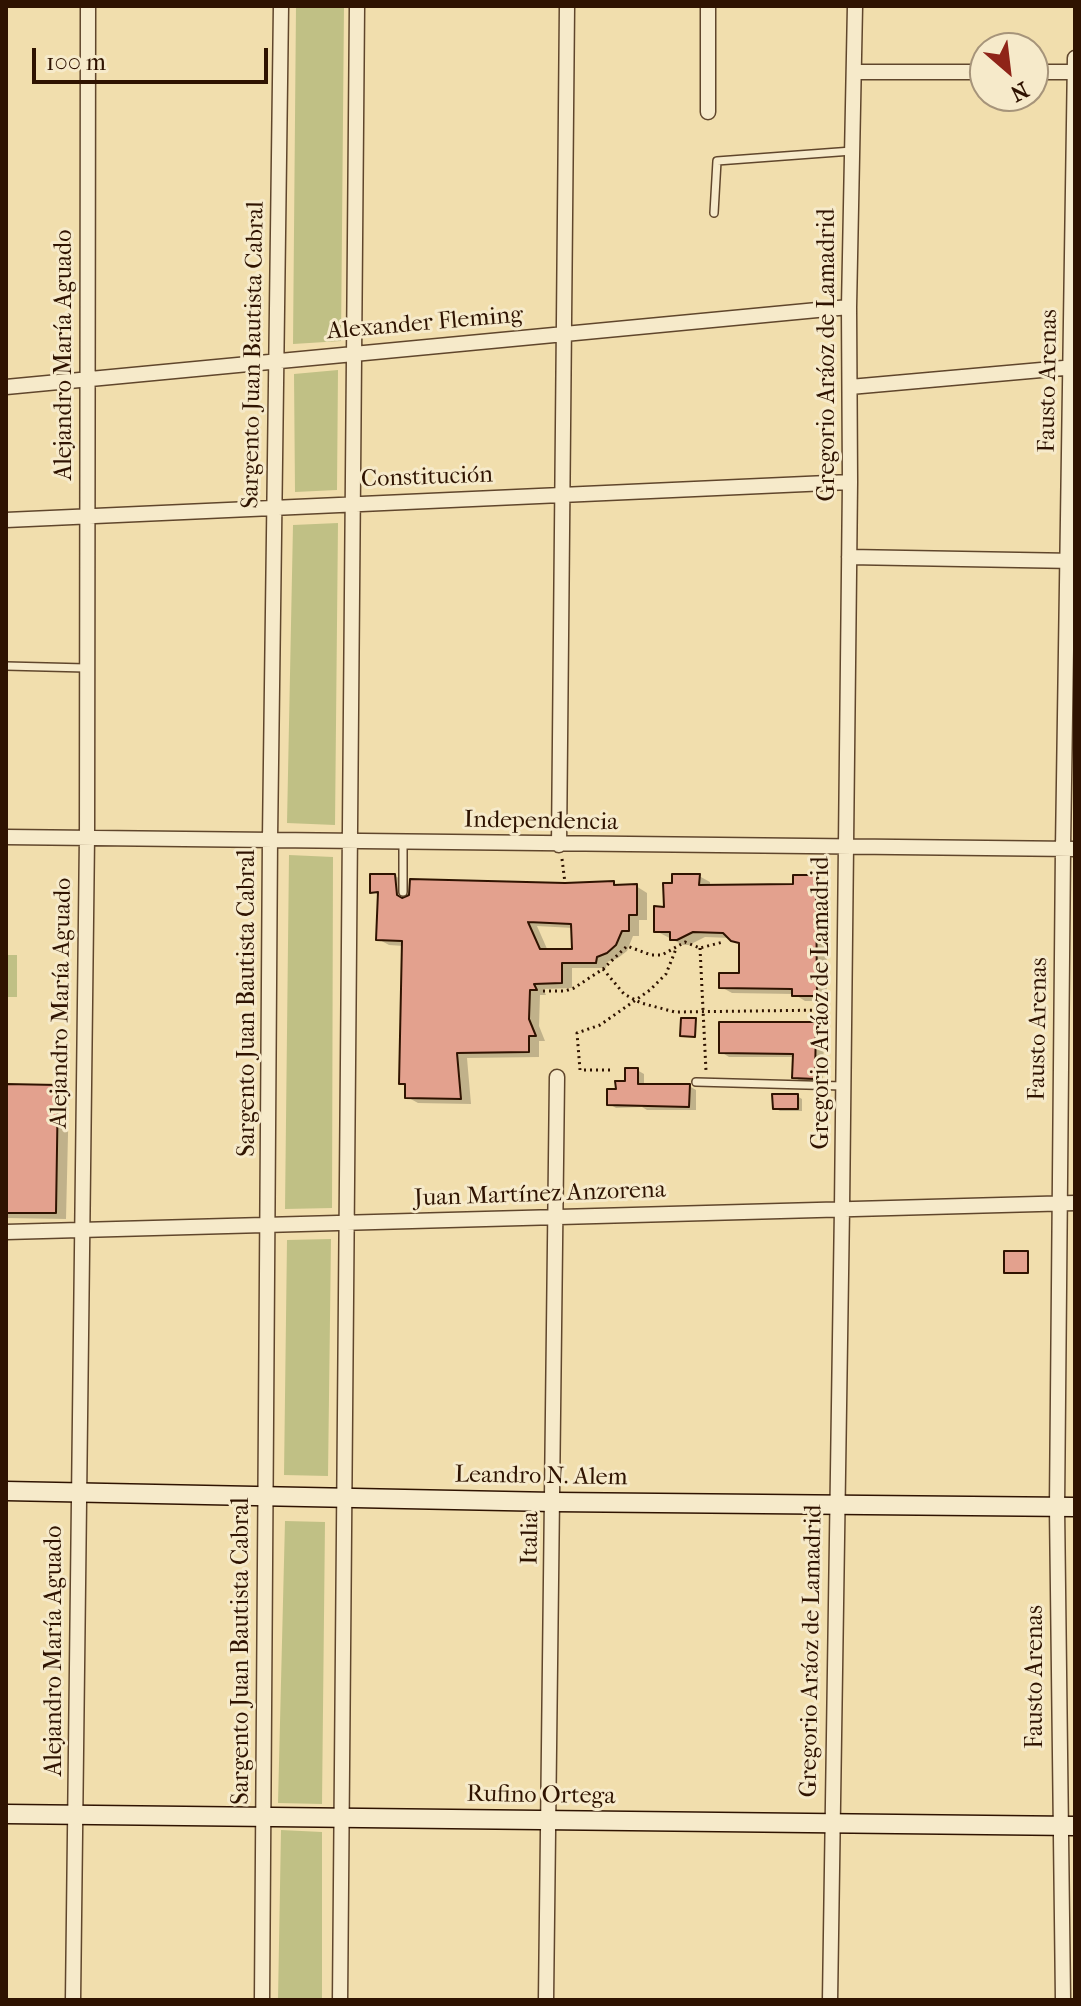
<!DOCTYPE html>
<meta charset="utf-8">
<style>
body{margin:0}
#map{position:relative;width:1081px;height:2006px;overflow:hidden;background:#f1dead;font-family:"IM FELL French Canon",serif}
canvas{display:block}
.frame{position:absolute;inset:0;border:8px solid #2f1301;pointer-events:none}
.north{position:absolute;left:969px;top:32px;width:80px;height:80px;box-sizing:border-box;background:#f6eaca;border:2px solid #a6947a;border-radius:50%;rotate:152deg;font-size:22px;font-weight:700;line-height:32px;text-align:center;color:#2f1301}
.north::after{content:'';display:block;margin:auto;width:28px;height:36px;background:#8f2418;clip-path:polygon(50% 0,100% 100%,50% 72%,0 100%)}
.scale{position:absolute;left:32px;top:48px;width:236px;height:36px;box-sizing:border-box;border:4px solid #2f1301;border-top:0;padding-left:10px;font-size:24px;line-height:28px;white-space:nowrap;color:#2f1301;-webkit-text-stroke:6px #f6eaca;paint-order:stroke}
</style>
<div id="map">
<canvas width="1081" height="2006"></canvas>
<div class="frame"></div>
<div class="north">N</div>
<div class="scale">100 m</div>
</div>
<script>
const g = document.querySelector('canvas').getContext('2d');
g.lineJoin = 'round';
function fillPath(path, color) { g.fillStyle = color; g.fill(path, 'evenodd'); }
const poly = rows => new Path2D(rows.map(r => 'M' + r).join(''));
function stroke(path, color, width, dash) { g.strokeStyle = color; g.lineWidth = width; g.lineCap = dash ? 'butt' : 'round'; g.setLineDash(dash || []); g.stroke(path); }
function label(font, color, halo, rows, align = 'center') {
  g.font = font + ' "IM FELL French Canon",serif'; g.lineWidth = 6; g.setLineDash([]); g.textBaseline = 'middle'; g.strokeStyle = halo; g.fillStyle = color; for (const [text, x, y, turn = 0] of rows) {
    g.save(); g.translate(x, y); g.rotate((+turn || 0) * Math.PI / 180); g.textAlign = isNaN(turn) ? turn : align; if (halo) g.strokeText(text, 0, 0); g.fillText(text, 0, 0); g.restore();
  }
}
const green = poly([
 [296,6,344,6,341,341,293,344],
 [338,370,337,490,295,492,294,374],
 [338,523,335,825,287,823,293,525],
 [289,855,333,857,332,1208,285,1209],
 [6,955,17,955,17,997,6,997],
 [331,1239,328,1476,284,1475,287,1240],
 [285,1521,325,1522,322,1804,278,1803],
 [281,1830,322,1832,322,2000,278,2000]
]);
const shadow = poly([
 [395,876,406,882,407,898,565,885,614,883,620,887,636,886,647,893,647,920,639,920,639,936,633,936,627,951,618,958,607,962,606,968,572,968,572,988,543,989,546,995,540,995,539,1026,545,1041,539,1041,539,1057,467,1058,471,1104,418,1103,407,1097,407,1086,401,1083,404,946,389,945,378,939,380,896,372,891],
 [537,926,573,928,574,951,548,951],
 [699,876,710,882,710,887,795,886,815,877,826,883,827,1001,805,1001,794,994,732,993,721,987,741,975,741,944,731,938,705,937,689,945,683,945,656,931,666,909],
 [816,1024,824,1029,823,1082,802,1082,794,1077,795,1057,729,1057,721,1052],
 [637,1070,644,1074,644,1086,689,1086,696,1090,696,1110,647,1110,642,1107,616,1108,609,1104],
 [6,1086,58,1087,69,1093,66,1219,6,1218],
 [797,1096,802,1099,802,1111,780,1111,775,1108]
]);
const building = poly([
 [370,874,395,874,397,895,402,898,409,895,410,879,565,883,614,881,614,885,637,884,637,915,629,915,629,931,622,931,616,945,607,953,597,957,596,963,562,963,562,983,534,984,537,990,530,990,529,1019,536,1036,529,1036,529,1052,457,1053,461,1099,405,1098,405,1084,399,1084,402,941,376,940,378,892,370,893,370,874],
 [528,922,571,924,572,949,540,949,528,922],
 [672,874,700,874,699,885,793,884,793,875,816,875,817,996,792,996,792,989,719,988,719,973,739,973,739,943,731,941,723,933,693,932,677,940,670,940,670,932,654,932,654,906,664,907,663,883,672,883,672,874],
 [681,1018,696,1018,695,1037,680,1036,681,1018],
 [719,1022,816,1022,815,1079,792,1078,793,1054,719,1053,719,1022],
 [625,1068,638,1068,638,1084,690,1084,689,1107,607,1105,607,1089,616,1089,615,1081,625,1081,625,1068],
 [6,1084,58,1085,56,1213,6,1213,6,1084],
 [772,1094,798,1094,798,1109,773,1109,772,1094],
 [1004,1251,1028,1251,1028,1273,1004,1273,1004,1251]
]);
const path = poly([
 [562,859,565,883],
 [700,948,706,1071],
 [603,969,624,994,641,1003,675,1012,828,1010],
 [543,991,565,991,574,988,603,969,627,946,651,955,662,955,685,942,700,948,723,942],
 [610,1070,580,1070,577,1033,600,1025,650,990,666,974,676,949]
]);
const lane = poly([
 [714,213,717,161,852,151],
 [6,666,86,668],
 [403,892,403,842],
 [696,1082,843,1086]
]);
const street = poly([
 [854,72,985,72],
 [1033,72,1075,72],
 [708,112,708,6],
 [6,387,849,307],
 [850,387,1075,367],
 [6,520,850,482],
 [849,557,1075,561],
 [6,837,1075,849],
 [559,845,567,6],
 [6,1232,1075,1203],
 [73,2000,87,836,88,6],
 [262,2000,270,838,281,6],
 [340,2000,357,6],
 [546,2000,557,1077],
 [830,2000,842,1208,850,482,849,307,855,6],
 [1063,2000,1057,1507,1063,848,1075,58]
]);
const secondary = poly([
 [6,1491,554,1502,1075,1507],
 [6,1814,1075,1826]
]);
const streetNames = [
 ["Alexander Fleming",425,324,-5],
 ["Alejandro María Aguado",65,355,-90],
 ["Sargento Juan Bautista Cabral",254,355,-89],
 ["Gregorio Aráoz de Lamadrid",828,355,-90],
 ["Fausto Arenas",1049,381,-89],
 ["Constitución",427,478,-2],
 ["Independencia",541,822,1],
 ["Alejandro María Aguado",62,1003,-89],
 ["Sargento Juan Bautista Cabral",248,1003,-90],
 ["Gregorio Aráoz de Lamadrid",822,1003,-90],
 ["Fausto Arenas",1039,1029,-89],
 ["Juan Martínez Anzorena",540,1195,-2],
 ["Leandro N. Alem",541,1477,1],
 ["Italia",531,1538,-89],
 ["Alejandro María Aguado",55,1651,-90],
 ["Sargento Juan Bautista Cabral",242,1651,-90],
 ["Gregorio Aráoz de Lamadrid",812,1651,-89],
 ["Fausto Arenas",1036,1677,-90],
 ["Rufino Ortega",541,1796,1]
];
fillPath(green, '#c0c085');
fillPath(shadow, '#0003');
fillPath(building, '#e3a18e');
stroke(building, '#2f1301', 2);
stroke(lane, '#60462c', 10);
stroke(street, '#60462c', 17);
stroke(secondary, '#2f1301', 21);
stroke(path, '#2f1301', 3, [2, 4]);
stroke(lane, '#f6eaca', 7);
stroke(street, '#f6eaca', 14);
stroke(secondary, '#f6eaca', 18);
label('24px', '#2f1301', '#f6eaca', streetNames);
</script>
